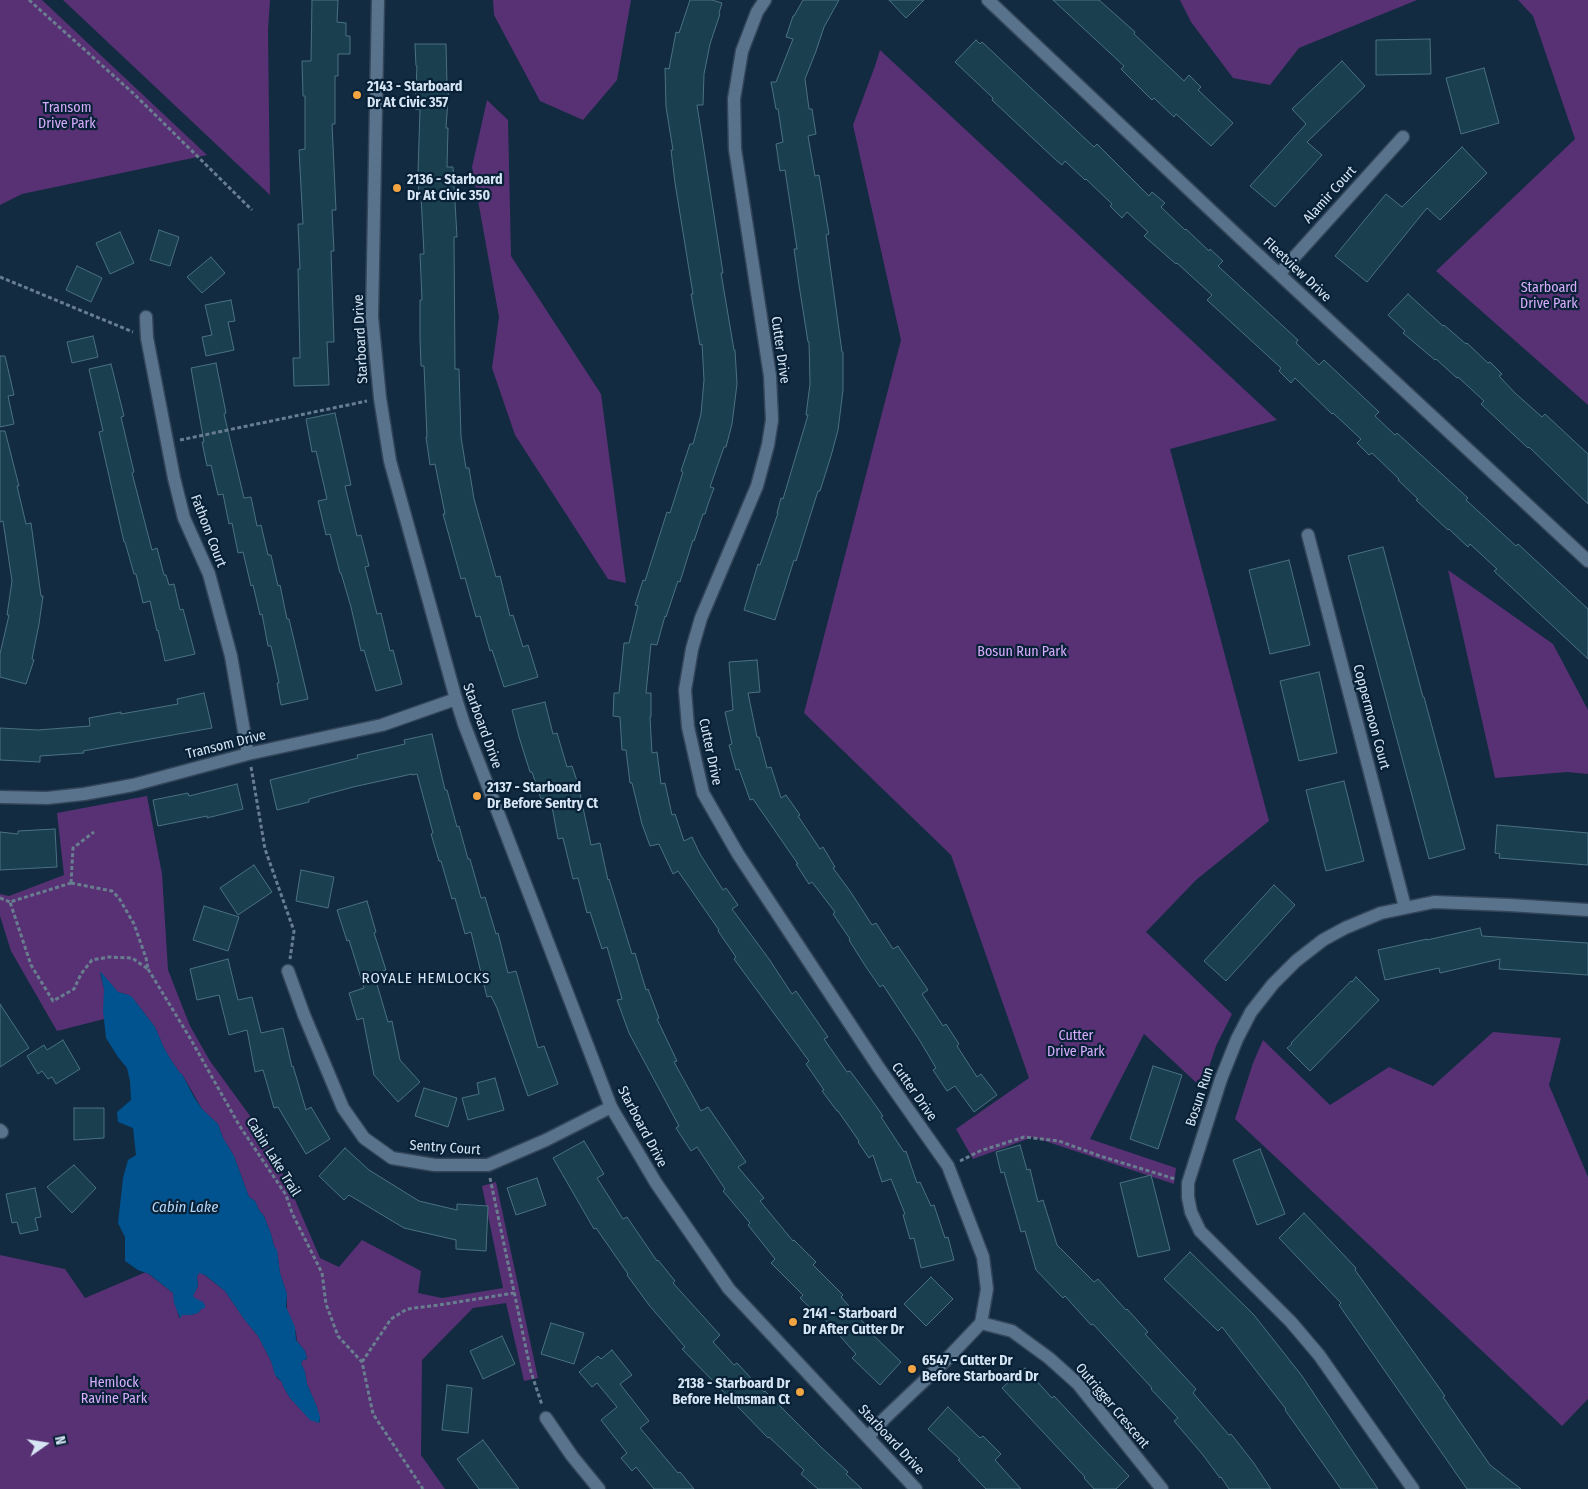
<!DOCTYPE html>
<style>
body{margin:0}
#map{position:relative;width:1588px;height:1489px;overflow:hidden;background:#122b41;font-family:"Fira Sans Condensed",sans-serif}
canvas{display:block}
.north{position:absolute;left:20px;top:1419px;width:50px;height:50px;-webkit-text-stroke:4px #082136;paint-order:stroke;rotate:77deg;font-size:14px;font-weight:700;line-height:20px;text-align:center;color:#d6e5f4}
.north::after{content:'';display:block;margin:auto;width:18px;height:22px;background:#d6e5f4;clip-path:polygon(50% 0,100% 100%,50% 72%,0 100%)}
</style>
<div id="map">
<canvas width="1588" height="1489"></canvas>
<div class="north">N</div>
</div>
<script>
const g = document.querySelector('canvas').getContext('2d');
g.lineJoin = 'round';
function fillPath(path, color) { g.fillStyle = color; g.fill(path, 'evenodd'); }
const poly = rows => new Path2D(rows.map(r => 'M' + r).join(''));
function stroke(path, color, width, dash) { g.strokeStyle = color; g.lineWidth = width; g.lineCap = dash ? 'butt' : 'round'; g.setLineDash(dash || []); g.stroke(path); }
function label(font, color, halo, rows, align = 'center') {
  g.font = font + ' "Fira Sans Condensed",sans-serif'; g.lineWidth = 4.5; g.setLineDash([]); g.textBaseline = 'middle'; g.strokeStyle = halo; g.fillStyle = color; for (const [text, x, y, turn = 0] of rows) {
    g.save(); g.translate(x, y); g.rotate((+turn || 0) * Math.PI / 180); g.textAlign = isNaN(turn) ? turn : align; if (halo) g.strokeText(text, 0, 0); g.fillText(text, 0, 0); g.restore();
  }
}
const green = poly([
 [0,0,42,0,207,155,22,194,0,205],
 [63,0,270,0,268,30,270,195],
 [493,0,631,0,617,80,583,120,540,101,494,15],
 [1180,0,1417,0,1299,48,1270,85,1233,78,1191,22],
 [1518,0,1588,0,1588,405,1436,271,1575,139,1533,16],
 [880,50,1277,420,1170,449,1269,821,1196,880,1146,932,1232,1014,1216,1046,1202,1088,1144,1034,1090,1139,1176,1168,1174,1184,1033,1137,973,1159,956,1129,1029,1078,951,855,804,713,901,340,853,125,875,66],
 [487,100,508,120,511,256,601,394,626,583,608,579,515,435,492,368,499,317,472,167],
 [1448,570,1553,644,1588,710,1588,774,1567,772,1495,778],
 [147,796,162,874,168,970,190,1026,210,1061,261,1131,290,1188,320,1258,339,1267,362,1240,421,1271,418,1293,442,1298,503,1288,482,1186,496,1182,538,1378,524,1381,506,1303,473,1308,422,1360,421,1455,445,1489,0,1489,0,1255,65,1269,85,1298,146,1272,173,1293,179,1318,182,1315,191,1315,198,1313,201,1309,193,1296,198,1286,197,1276,199,1273,202,1273,225,1291,244,1319,258,1336,271,1361,277,1378,282,1382,283,1386,290,1398,307,1416,319,1423,320,1421,317,1407,307,1384,305,1372,301,1363,303,1360,307,1359,305,1351,297,1341,296,1332,287,1310,287,1294,280,1273,277,1252,274,1246,271,1234,264,1216,259,1210,255,1201,249,1197,234,1156,223,1138,218,1124,202,1109,182,1074,180,1073,171,1060,164,1048,155,1027,135,1001,129,995,118,992,102,974,100,973,104,989,104,1019,57,1031,11,951,0,916,0,894,9,896,64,875,57,813],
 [1493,1032,1561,1038,1549,1085,1588,1177,1588,1399,1562,1426,1235,1119,1253,1063,1263,1040,1330,1105,1389,1067,1433,1086]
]);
const water = poly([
 [100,971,118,992,129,995,132,997,155,1027,164,1048,171,1060,180,1073,182,1074,194,1097,202,1109,218,1124,223,1138,234,1156,249,1197,255,1201,259,1210,264,1216,271,1234,274,1246,277,1250,280,1273,287,1294,286,1307,295,1327,296,1340,305,1351,307,1359,303,1360,301,1363,305,1372,307,1384,317,1407,320,1417,319,1423,310,1420,290,1398,283,1386,282,1382,275,1375,271,1361,258,1336,244,1319,225,1291,205,1275,199,1273,197,1276,198,1286,193,1296,195,1298,203,1302,205,1305,205,1308,201,1309,198,1313,191,1315,182,1315,181,1318,180,1318,174,1303,173,1293,149,1274,138,1270,125,1261,125,1237,118,1223,123,1178,128,1160,136,1155,133,1128,118,1122,117,1112,131,1100,130,1081,127,1068,118,1057,106,1038,103,1011,104,989]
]);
const building = poly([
 [312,0,338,0,337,22,346,23,346,36,350,36,350,54,338,54,338,76,335,76,335,124,332,124,336,210,332,210,334,251,331,251,334,342,327,342,329,385,294,386,293,358,300,358,298,269,300,269,298,224,303,224,299,150,305,149,305,96,303,96,302,61,311,61,312,0],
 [690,0,712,0,722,3,719,13,720,14,710,44,704,74,703,105,697,105,723,273,721,273,734,350,735,350,737,384,732,424,726,447,724,447,710,487,714,488,708,504,705,514,703,514,694,541,693,540,680,582,678,581,666,617,665,616,657,645,651,644,646,693,651,693,651,717,650,717,652,753,657,752,661,784,665,783,672,815,675,814,684,841,692,837,700,854,723,890,726,888,738,905,732,909,769,959,792,994,796,991,828,1037,824,1039,847,1072,850,1071,871,1099,883,1116,881,1117,904,1152,906,1151,917,1183,920,1182,931,1206,934,1205,945,1238,948,1237,954,1260,921,1268,914,1238,910,1239,903,1215,905,1214,891,1179,882,1182,873,1155,869,1158,858,1142,859,1141,838,1111,837,1111,822,1091,824,1090,806,1064,809,1061,734,959,736,957,718,931,719,930,678,871,673,874,659,844,650,846,642,824,632,783,630,783,626,750,622,750,620,717,613,716,614,693,619,693,624,643,629,643,638,606,635,605,643,580,645,581,667,512,670,513,683,472,681,471,690,444,693,444,701,414,704,380,702,344,700,345,691,294,693,294,675,183,671,150,673,150,666,107,665,68,669,69,676,32,679,33,690,0],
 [803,0,839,0,824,27,816,51,805,79,809,109,812,109,816,134,808,136,815,176,819,175,829,234,826,235,842,352,843,352,843,390,838,430,831,456,820,491,818,491,796,561,794,560,775,620,744,610,758,564,760,565,778,513,777,513,781,498,783,499,808,415,806,415,810,384,809,342,808,342,799,285,794,249,797,249,785,170,780,171,776,144,783,142,778,109,776,109,771,82,776,82,793,39,786,37,793,16,794,16,803,0],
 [889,0,924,0,906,18,889,0],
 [1053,0,1099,0,1135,32,1134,34,1184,81,1189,75,1201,87,1198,90,1233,123,1211,146,1176,114,1174,117,1154,98,1152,100,1121,69,1124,66,1053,0],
 [1430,39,1431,74,1376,75,1376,40,1430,39],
 [976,40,980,44,982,42,1094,147,1097,144,1149,196,1152,192,1165,203,1161,207,1185,230,1186,229,1209,251,1210,249,1223,261,1218,266,1298,340,1296,343,1319,365,1324,360,1379,412,1375,416,1395,435,1397,433,1468,498,1466,500,1516,546,1518,544,1588,609,1588,659,1494,571,1497,569,1470,544,1468,547,1449,529,1448,530,1416,500,1418,499,1398,480,1399,479,1372,453,1369,455,1357,443,1361,439,1333,413,1332,414,1295,378,1291,383,1279,371,1281,368,1207,300,1212,295,1177,263,1176,264,1144,236,1148,232,1127,212,1122,218,1110,206,1112,204,1086,179,1085,180,1065,161,1062,165,1057,161,992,100,993,98,955,62,976,40],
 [415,44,446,44,447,84,449,84,446,128,448,128,447,167,453,167,457,237,454,237,455,369,459,369,461,437,466,468,469,468,474,499,496,577,500,576,510,616,513,615,523,647,528,645,538,677,504,687,492,650,490,651,480,616,476,617,465,578,461,579,443,514,445,514,435,464,430,465,426,437,427,437,424,366,421,366,420,338,420,300,422,300,420,254,424,254,421,196,419,196,418,172,420,110,415,109,417,66,416,66,415,44],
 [1342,61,1365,86,1307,142,1322,155,1275,207,1250,186,1306,124,1292,109,1342,61],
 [1484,68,1499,123,1461,134,1446,78,1484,68],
 [1462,147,1487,173,1440,220,1427,208,1367,282,1335,256,1386,194,1402,207,1462,147],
 [159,230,179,237,170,266,150,260,159,230],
 [120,232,134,263,110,274,96,243,120,232],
 [211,257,225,273,202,293,187,277,211,257],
 [77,266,102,278,91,302,66,290,77,266],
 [1408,294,1443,326,1444,325,1466,344,1467,343,1488,363,1490,362,1502,374,1499,376,1515,393,1542,417,1545,414,1588,454,1588,504,1529,447,1528,448,1499,421,1481,404,1484,401,1458,377,1457,378,1436,359,1435,360,1403,333,1405,331,1388,315,1408,294],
 [231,300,235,321,228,322,234,350,206,356,202,337,212,335,205,305,231,300],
 [93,336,98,357,72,363,67,342,93,336],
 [0,356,5,356,14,395,8,396,14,424,0,427,0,356],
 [216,363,226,413,224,414,244,498,251,497,257,526,261,525,268,555,271,555,278,586,280,585,287,619,289,619,308,699,281,705,277,683,279,683,271,646,268,646,262,614,260,615,253,585,251,586,243,552,238,553,232,523,229,524,223,494,218,495,211,465,207,466,202,442,204,442,191,368,216,363],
 [111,364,124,416,121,417,128,447,134,472,132,473,152,550,157,548,164,575,166,575,169,585,174,584,180,610,183,609,195,654,165,661,158,630,157,631,150,601,143,603,136,574,134,574,125,542,124,542,99,432,103,431,89,369,111,364],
 [335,413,351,485,345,486,357,536,361,535,369,566,365,567,377,614,381,613,390,651,393,650,402,684,376,691,364,650,361,651,351,607,341,573,340,573,330,534,326,535,318,501,327,499,316,451,312,452,306,419,335,413],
 [0,431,5,431,19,486,17,486,26,524,31,523,41,596,43,596,39,624,32,659,34,660,26,684,0,677,0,654,9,615,7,615,12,581,3,521,0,522,0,431],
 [1383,547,1423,697,1424,697,1465,849,1429,859,1348,556,1383,547],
 [1289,560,1310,645,1270,654,1249,570,1289,560],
 [757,660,760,692,748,693,757,737,759,737,767,768,771,767,781,798,786,795,800,815,798,816,820,849,823,847,835,867,833,868,850,891,872,925,876,923,893,949,898,946,928,990,922,994,943,1026,946,1024,959,1044,957,1046,977,1077,981,1074,997,1095,974,1112,955,1086,947,1091,933,1070,936,1068,920,1041,883,985,880,987,866,967,849,940,850,939,833,914,835,912,812,882,809,884,796,864,798,864,753,799,750,800,739,769,736,770,729,745,732,744,725,712,733,710,729,662,757,660],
 [1319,672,1337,753,1299,761,1280,681,1319,672],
 [204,693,212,728,83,751,84,753,40,756,40,762,0,760,0,728,38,730,90,726,89,718,121,712,121,714,178,704,177,699,204,693],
 [545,702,553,734,557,733,567,767,572,766,578,784,591,845,600,843,608,880,609,879,632,954,635,953,646,990,648,989,659,1018,657,1019,677,1061,674,1062,701,1111,708,1107,746,1162,738,1167,764,1198,760,1201,793,1241,794,1240,816,1262,813,1265,843,1295,841,1297,872,1332,871,1333,901,1362,880,1385,852,1358,856,1354,822,1316,821,1318,800,1298,803,1295,771,1263,775,1259,748,1225,750,1223,723,1191,725,1189,697,1147,691,1151,676,1128,679,1126,629,1033,617,1000,622,999,607,947,602,949,590,912,587,913,578,878,573,879,563,838,558,839,550,796,541,799,532,772,530,772,519,737,512,710,545,702],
 [432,734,445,790,447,790,457,827,459,826,468,859,470,859,481,898,485,897,496,934,498,933,508,973,516,971,538,1048,544,1046,558,1084,528,1096,497,1008,491,996,487,997,471,932,465,934,455,898,452,899,441,861,439,861,431,834,433,833,417,774,412,775,412,774,353,787,309,799,309,802,277,810,270,780,358,758,357,755,405,744,404,740,432,734],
 [1344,781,1364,861,1326,871,1306,790,1344,781],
 [237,784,243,809,207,818,207,816,158,826,153,800,188,793,189,796,237,784],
 [1497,825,1588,833,1588,865,1499,858,1500,854,1495,853,1497,825],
 [55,829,57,867,0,870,0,832,18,834,18,831,55,829],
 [254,865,272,892,238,915,220,888,254,865],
 [301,870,334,877,328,908,296,901,301,870],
 [1274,885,1295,905,1226,981,1204,961,1274,885],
 [367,901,376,932,374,933,386,970,374,974,388,1022,392,1021,400,1060,420,1082,398,1102,374,1075,363,1018,357,1020,349,993,364,988,349,940,347,941,337,910,367,901],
 [204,906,239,917,228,951,193,940,204,906],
 [1480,928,1482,936,1588,943,1588,975,1499,969,1500,959,1440,973,1439,968,1385,980,1378,950,1427,939,1427,940,1480,928],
 [228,959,238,1000,252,997,261,1033,283,1028,292,1067,293,1066,306,1110,311,1107,330,1139,306,1154,278,1107,274,1108,263,1070,255,1072,247,1030,229,1035,219,995,197,1000,190,969,228,959],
 [1356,977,1379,1000,1310,1071,1287,1048,1292,1044,1291,1043,1314,1019,1351,981,1352,982,1356,977],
 [0,1004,29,1048,0,1067,0,1004],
 [63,1040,80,1069,56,1084,52,1077,48,1079,42,1071,38,1074,27,1056,44,1045,47,1050,63,1040],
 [1153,1066,1182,1075,1158,1149,1130,1139,1153,1066],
 [495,1078,504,1110,468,1120,462,1098,479,1094,477,1083,495,1078],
 [424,1088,457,1098,448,1127,415,1116,424,1088],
 [74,1108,104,1108,104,1138,74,1140,74,1108],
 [584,1141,604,1174,597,1178,623,1219,627,1217,657,1261,658,1260,675,1281,673,1283,720,1335,713,1342,734,1365,737,1363,764,1392,765,1391,823,1449,848,1472,846,1474,862,1489,818,1489,801,1474,804,1470,769,1437,768,1438,682,1349,685,1347,649,1305,627,1275,628,1274,596,1228,594,1229,553,1158,584,1141],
 [1020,1145,1027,1170,1030,1169,1038,1202,1043,1200,1057,1245,1094,1282,1098,1279,1126,1310,1127,1309,1148,1332,1145,1334,1196,1389,1193,1393,1229,1435,1231,1434,1253,1462,1271,1489,1229,1489,1221,1477,1220,1478,1203,1455,1174,1421,1178,1418,1151,1389,1152,1388,1093,1324,1091,1325,1065,1296,1063,1298,1036,1270,1025,1231,1021,1232,1004,1172,1001,1173,996,1152,1020,1145],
 [345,1148,369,1170,419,1201,457,1210,457,1204,488,1206,486,1251,456,1249,456,1240,404,1228,349,1195,344,1200,319,1176,345,1148],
 [1260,1149,1285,1214,1257,1225,1233,1160,1260,1149],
 [74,1165,96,1188,72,1213,47,1187,74,1165],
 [1151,1175,1170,1250,1138,1257,1120,1183,1151,1175],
 [537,1178,546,1205,516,1215,507,1188,537,1178],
 [35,1188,41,1217,35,1218,38,1230,20,1234,17,1222,12,1223,6,1194,35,1188],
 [1304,1213,1356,1268,1355,1270,1445,1396,1443,1397,1490,1465,1521,1489,1467,1489,1339,1305,1341,1303,1279,1238,1304,1213],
 [1190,1252,1254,1315,1302,1376,1378,1489,1341,1489,1285,1410,1286,1409,1222,1327,1218,1331,1164,1279,1190,1252],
 [931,1277,953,1299,926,1326,904,1304,931,1277],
 [551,1323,584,1333,574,1364,541,1354,551,1323],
 [502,1336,515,1364,483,1379,470,1351,502,1336],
 [612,1350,632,1375,620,1384,649,1421,640,1428,678,1473,680,1472,694,1489,654,1489,636,1467,632,1471,621,1458,627,1453,601,1420,617,1407,597,1383,592,1387,579,1372,598,1356,601,1359,612,1350],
 [1025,1368,1052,1398,1054,1396,1129,1476,1116,1489,1094,1489,1084,1478,1085,1477,1002,1388,1025,1368],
 [447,1385,472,1388,468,1433,442,1430,447,1385],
 [948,1407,980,1438,983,1436,1001,1454,995,1460,1021,1489,986,1489,958,1460,960,1459,928,1429,948,1407],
 [483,1440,519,1489,479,1489,457,1459,483,1440]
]);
const path = poly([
 [29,0,134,94,252,210],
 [0,277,133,332],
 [180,440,367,401],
 [251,767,265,849,294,931,290,959],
 [71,883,112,891,119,898,134,924,146,958,148,969,132,958,109,957,92,960,81,974,74,989,53,1001,31,965,10,902,71,883],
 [71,883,73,848,94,832],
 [0,898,10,902],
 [148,969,190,1038,239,1125,286,1195,292,1213,322,1273,326,1304,338,1336,362,1362,373,1414,423,1489],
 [960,1161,980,1151,1024,1137,1059,1141,1100,1156,1175,1179],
 [490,1178,531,1372,542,1405],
 [362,1362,391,1319,407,1309,439,1305,514,1293]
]);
const minor = poly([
 [765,0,757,12,742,51,734,99,735,149,770,376,772,420,768,445,757,486,701,618,692,649,685,690,688,727,703,793,738,854,879,1068,948,1166,983,1257,987,1289,981,1323,945,1361,885,1418,868,1437],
 [988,0,1237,235,1588,561],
 [1279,274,1403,137],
 [146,317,147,338,174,478,184,518,209,574,231,656,248,754],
 [1308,535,1405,907],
 [0,797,47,798,84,794,133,785,248,754,382,725,456,699],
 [288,971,304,1015,343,1108,364,1138,392,1158,435,1165,488,1165,546,1140,611,1107],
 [0,1130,2,1132],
 [981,1323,1012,1331,1049,1358,1078,1384,1162,1489],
 [546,1418,572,1456,599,1489],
 [1413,1489,1319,1355,1291,1322,1200,1231,1191,1212,1188,1197,1188,1183,1221,1079,1237,1039,1251,1012,1273,984,1296,961,1323,940,1345,928,1381,913,1434,902,1509,905,1588,910]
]);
const tertiary = poly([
 [378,0,372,317,380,398,390,461,456,699,464,724,611,1107,656,1183,729,1289,916,1489]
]);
const markers = [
 [357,95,5,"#f3a442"],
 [397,188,5,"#f3a442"],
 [477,796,5,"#f3a442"],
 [793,1322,5,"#f3a442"],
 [912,1369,5,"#f3a442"],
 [800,1392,5,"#f3a442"]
];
const poiNames = [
 ["2143 - Starboard",367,87],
 ["Dr At Civic 357",367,103],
 ["2136 - Starboard",407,180],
 ["Dr At Civic 350",407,196],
 ["2137 - Starboard",487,788],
 ["Dr Before Sentry Ct",487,804],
 ["2141 - Starboard",803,1314],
 ["Dr After Cutter Dr",803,1330],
 ["6547 - Cutter Dr",922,1361],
 ["Before Starboard Dr",922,1377],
 ["2138 - Starboard Dr",790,1384,"right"],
 ["Before Helmsman Ct",790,1400,"right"]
];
const parkNames = [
 ["Transom",67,108],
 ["Drive Park",67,124],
 ["Starboard",1549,288],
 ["Drive Park",1549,304],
 ["Bosun Run Park",1022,652],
 ["Cutter",1076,1036],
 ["Drive Park",1076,1052],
 ["Hemlock",114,1383],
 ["Ravine Park",114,1399]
];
const streetNames = [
 ["Alamir Court",1330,195,-48],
 ["Fleetview Drive",1297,270,43],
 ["Starboard Drive",361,339,-93],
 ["Cutter Drive",780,350,82],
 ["Fathom Court",208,531,69],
 ["Coppermoon Court",1371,717,75],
 ["Starboard Drive",482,726,70],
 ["Transom Drive",226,745,-14],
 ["Cutter Drive",710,752,78],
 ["Cutter Drive",914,1092,55],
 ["Bosun Run",1200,1097,-72],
 ["Starboard Drive",642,1127,62],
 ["Sentry Court",445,1148,4],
 ["Cabin Lake Trail",273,1157,58],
 ["Outrigger Crescent",1112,1406,50],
 ["Starboard Drive",891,1440,47]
];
const neighbourhoodNames = [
 ["ROYALE HEMLOCKS",426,979]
];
const waterNames = [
 ["Cabin Lake",185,1208]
];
fillPath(green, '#573173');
fillPath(water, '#00538e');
fillPath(building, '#1a4050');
stroke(building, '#4a7182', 1);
stroke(minor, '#334558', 15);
stroke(tertiary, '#334558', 15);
stroke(path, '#697d90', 3, [4, 2.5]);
stroke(minor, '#59738d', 12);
stroke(tertiary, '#59738d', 12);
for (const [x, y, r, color] of markers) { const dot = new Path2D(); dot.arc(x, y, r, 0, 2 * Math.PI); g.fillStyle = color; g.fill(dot); stroke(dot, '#082136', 2); }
label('bold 14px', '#d6e5f4', '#082136', poiNames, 'left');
label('14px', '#d8adfd', '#082136', parkNames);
label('14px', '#d6e5f4', '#082136', streetNames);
g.letterSpacing = '1px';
label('15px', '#d6e5f4', '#082136', neighbourhoodNames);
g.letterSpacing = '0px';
label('italic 15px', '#b4d6f8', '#082136', waterNames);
</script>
